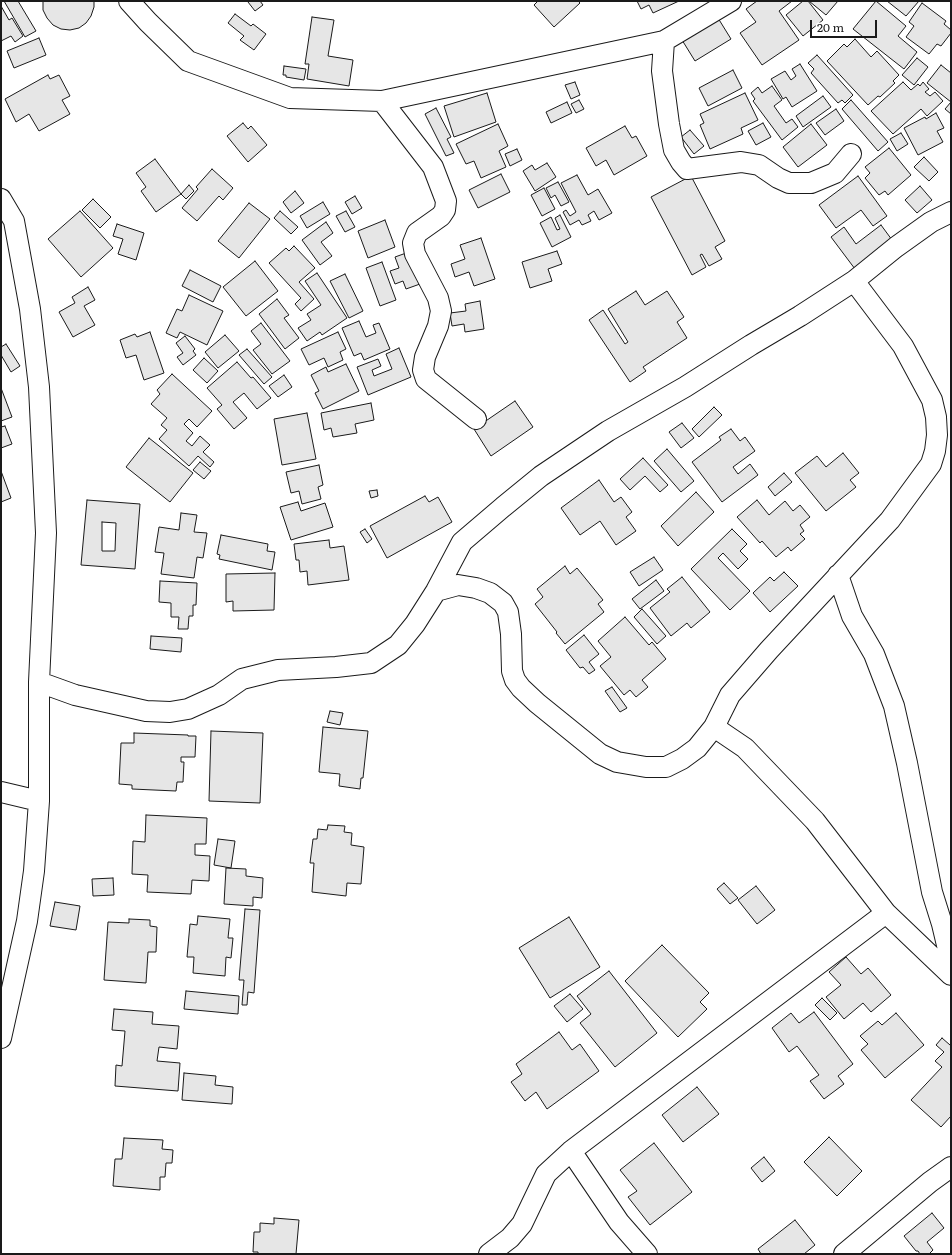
<!DOCTYPE html>
<style>
body{margin:0}
#map{position:relative;width:952px;height:1255px;overflow:hidden;background:#fff;font-family:Literata,serif}
canvas{display:block}
.frame{position:absolute;inset:0;border:2px solid #1a1a1a;pointer-events:none}
.scale{position:absolute;left:810px;top:20px;width:67px;height:18px;box-sizing:border-box;border:2px solid #1a1a1a;border-top:0;padding-left:5px;font-size:12px;line-height:14px;white-space:nowrap;color:#1a1a1a;-webkit-text-stroke:3px #fff;paint-order:stroke}
</style>
<div id="map">
<canvas width="952" height="1255"></canvas>
<div class="frame"></div>
<div class="scale">20 m</div>
</div>
<script>
const g = document.querySelector('canvas').getContext('2d');
g.lineJoin = 'round';
function fillPath(path, color) { g.fillStyle = color; g.fill(path, 'evenodd'); }
const poly = rows => new Path2D(rows.map(r => 'M' + r).join(''));
function stroke(path, color, width, dash) { g.strokeStyle = color; g.lineWidth = width; g.lineCap = dash ? 'butt' : 'round'; g.setLineDash(dash || []); g.stroke(path); }
const building = poly([
 [4,1,18,1,36,31,25,37,4,1],
 [43,1,94,1,94,7,91,16,86,23,79,28,70,30,61,29,53,25,47,18,43,10,43,1],
 [249,1,260,1,263,5,255,11,248,2,249,1],
 [538,1,578,1,580,3,554,27,534,5,538,1],
 [637,1,679,1,653,13,649,5,641,9,637,1],
 [757,1,792,1,779,11,799,40,762,65,740,33,756,22,746,9,757,1],
 [803,1,808,1,823,20,803,36,786,15,803,1],
 [809,1,838,1,826,15,809,1],
 [876,1,906,26,898,36,917,52,904,69,853,29,876,1],
 [887,1,919,1,906,16,887,1],
 [922,3,946,21,944,24,951,30,951,33,941,46,937,44,929,54,906,37,914,26,909,22,922,3],
 [1,6,9,20,12,18,23,36,15,42,11,36,1,41,1,6],
 [235,14,251,26,253,24,266,34,254,50,240,40,244,36,228,23,235,14],
 [312,17,334,20,328,56,353,60,349,86,307,79,309,64,305,64,312,17],
 [718,18,731,39,695,61,682,40,718,18],
 [39,38,46,55,14,68,7,51,39,38],
 [855,39,871,57,877,51,899,75,893,81,895,83,880,97,878,96,868,105,827,61,844,44,847,47,855,39],
 [817,55,853,95,845,103,842,100,838,103,811,73,814,69,808,63,817,55],
 [917,58,928,67,914,85,902,75,917,58],
 [800,64,817,91,792,107,786,97,783,99,771,79,785,71,791,80,796,76,792,69,800,64],
 [941,65,951,73,951,114,945,109,951,102,927,83,941,65],
 [284,66,306,69,304,80,286,77,286,75,283,75,284,66],
 [733,70,742,88,708,106,699,88,733,70],
 [48,75,50,79,59,75,70,96,62,100,70,114,39,131,29,114,16,122,5,99,48,75],
 [575,82,580,95,571,99,565,85,575,82],
 [903,82,911,90,918,84,920,86,923,82,929,89,925,92,930,96,935,92,943,101,927,116,921,109,893,134,871,111,903,82],
 [772,86,782,100,774,106,786,123,792,119,798,127,782,140,753,101,755,99,751,93,758,87,762,93,772,86],
 [487,93,496,122,454,137,444,106,487,93],
 [745,93,758,120,741,128,743,134,710,149,700,125,704,123,700,114,745,93],
 [823,96,831,107,803,127,796,116,823,96],
 [579,100,584,109,576,113,571,104,579,100],
 [851,100,888,142,878,151,842,109,851,100],
 [567,102,572,113,551,123,546,112,567,102],
 [436,108,451,137,447,139,454,153,446,156,425,114,436,108],
 [836,109,844,121,825,135,816,123,836,109],
 [936,113,944,128,937,131,943,142,918,155,904,128,925,117,926,119,936,113],
 [243,123,248,129,251,126,267,145,248,162,227,136,243,123],
 [763,123,771,137,756,145,748,131,763,123],
 [498,124,508,146,499,151,506,167,481,178,474,161,466,164,456,144,498,124],
 [811,124,827,145,798,167,783,147,811,124],
 [625,126,632,138,636,136,647,156,614,175,606,160,596,166,586,148,625,126],
 [690,130,704,146,694,154,681,137,690,130],
 [901,133,908,144,897,151,890,139,901,133],
 [889,148,911,175,888,195,885,191,879,195,865,178,870,173,865,167,889,148],
 [517,149,522,160,510,166,505,154,517,149],
 [924,157,938,172,929,181,914,167,924,157],
 [155,159,181,194,156,212,141,191,146,187,136,173,155,159],
 [547,163,556,177,535,191,523,171,532,165,535,170,547,163],
 [212,169,233,188,223,200,219,196,197,221,182,208,198,189,196,187,212,169],
 [501,174,510,192,478,208,469,190,501,174],
 [577,175,588,195,598,189,612,213,599,220,594,211,588,215,591,221,582,225,579,220,570,225,563,212,566,210,570,216,576,212,561,183,577,175],
 [691,176,725,241,715,247,722,259,709,266,702,254,700,255,706,267,692,275,651,197,691,176],
 [858,176,887,216,873,226,861,210,836,228,819,205,858,176],
 [558,182,569,202,561,206,555,195,551,198,546,188,558,182],
 [189,185,194,191,186,199,181,194,189,185],
 [920,186,932,200,917,213,905,200,920,186],
 [544,188,555,209,542,216,531,195,544,188],
 [295,191,304,203,291,213,283,202,295,191],
 [355,196,362,208,352,214,345,202,355,196],
 [93,199,111,217,100,228,82,210,93,199],
 [323,202,330,214,307,228,300,216,323,202],
 [249,203,270,219,239,258,218,241,249,203],
 [80,211,113,248,81,277,48,239,80,211],
 [280,211,298,227,291,234,274,218,280,211],
 [346,211,355,227,345,232,336,216,346,211],
 [560,215,571,237,552,247,540,223,551,217,557,230,560,229,555,218,560,215],
 [385,220,395,247,368,258,358,231,385,220],
 [326,222,333,233,321,242,332,256,320,265,302,240,326,222],
 [117,224,144,233,136,260,118,254,123,239,113,236,117,224],
 [881,225,895,244,858,273,831,237,844,227,856,244,881,225],
 [481,238,495,279,474,286,469,272,455,277,451,264,465,259,460,245,481,238],
 [294,246,315,268,299,282,314,299,301,311,295,304,301,298,269,263,286,248,289,251,294,246],
 [557,251,562,264,548,269,552,281,530,288,522,262,557,251],
 [409,252,420,284,406,289,403,281,395,284,390,271,399,268,395,257,409,252],
 [255,261,278,291,246,316,223,287,255,261],
 [382,262,396,300,380,306,366,268,382,262],
 [190,270,221,286,213,302,182,286,190,270],
 [317,273,347,318,322,335,320,332,307,341,298,328,311,320,307,314,321,305,305,281,317,273],
 [345,274,363,311,349,318,330,281,345,274],
 [88,287,95,300,84,306,95,325,73,337,59,312,75,303,72,297,88,287],
 [636,291,645,305,667,291,684,317,677,322,687,338,643,367,646,371,630,382,589,320,603,310,625,344,628,342,608,309,636,291],
 [189,295,223,311,207,345,180,332,177,338,166,333,177,309,182,311,189,295],
 [277,299,289,315,284,318,299,338,285,349,259,314,277,299],
 [480,301,484,329,465,332,464,324,452,326,450,313,466,311,465,304,480,301],
 [359,321,366,337,376,333,373,325,379,323,390,349,364,360,361,353,354,356,342,328,359,321],
 [261,323,290,361,272,374,253,350,261,344,251,331,261,323],
 [150,332,164,373,144,380,136,355,126,358,120,340,135,334,137,337,150,332],
 [338,332,346,349,340,352,343,360,328,367,324,358,309,365,301,349,338,332],
 [225,335,239,351,218,368,205,352,225,335],
 [185,336,195,349,193,351,196,355,183,365,177,357,183,353,176,343,185,336],
 [6,344,20,366,11,372,1,355,1,347,6,344],
 [399,348,411,377,368,395,357,367,378,359,381,366,372,370,374,376,392,369,386,354,399,348],
 [247,349,272,377,264,384,239,355,247,349],
 [204,358,218,371,207,383,193,370,204,358],
 [237,362,251,378,253,377,271,398,257,409,244,393,233,402,247,418,234,429,217,409,222,405,207,388,237,362],
 [346,364,359,391,323,409,315,393,319,391,311,375,326,367,328,372,346,364],
 [172,374,212,411,197,427,189,419,184,424,193,433,186,441,192,446,200,436,210,445,203,452,214,462,210,467,198,456,189,466,159,439,167,430,161,425,167,418,151,404,160,394,157,390,172,374],
 [284,375,292,387,278,397,269,386,284,375],
 [1,388,12,417,1,421,1,388],
 [515,401,533,427,491,456,474,429,515,401],
 [371,403,374,420,355,424,357,433,333,437,331,428,324,430,321,413,371,403],
 [714,407,722,415,699,437,692,429,714,407],
 [307,413,316,459,282,465,274,419,307,413],
 [682,423,694,438,681,448,669,432,682,423],
 [5,426,12,444,1,448,1,427,5,426],
 [731,429,740,441,745,437,755,451,733,467,738,474,750,464,758,475,722,502,692,462,721,440,719,437,731,429],
 [149,438,193,473,170,502,126,467,149,438],
 [667,449,694,481,681,492,654,461,667,449],
 [843,453,859,473,850,480,856,487,826,511,795,473,817,456,826,467,843,453],
 [643,458,668,485,660,492,645,476,630,490,620,479,643,458],
 [200,462,211,471,204,479,193,470,200,462],
 [319,465,323,485,318,487,321,499,302,504,299,491,291,493,286,472,319,465],
 [1,471,11,498,1,502,1,471],
 [784,473,792,482,775,496,768,487,784,473],
 [599,480,614,502,621,497,632,512,626,517,636,531,616,545,600,521,580,535,561,508,599,480],
 [377,490,378,496,371,498,369,491,377,490],
 [696,492,714,512,678,546,661,526,696,492],
 [425,496,429,502,438,497,452,522,387,558,370,526,425,496],
 [87,500,140,504,135,569,81,565,87,500],
 [102,522,116,523,115,551,102,551,102,522],
 [757,500,769,515,785,501,793,511,800,505,810,517,800,525,804,531,800,534,805,539,791,551,788,547,776,557,762,541,760,543,737,517,757,500],
 [298,502,301,511,325,503,333,527,291,540,280,507,298,502],
 [181,513,197,515,194,532,207,533,203,558,197,557,194,578,161,574,164,553,155,552,159,527,179,530,181,513],
 [365,529,372,539,367,543,360,532,365,529],
 [732,529,747,544,740,551,748,559,738,569,723,553,718,558,750,591,730,610,691,569,732,529],
 [221,535,268,544,267,551,275,552,272,570,219,559,220,555,217,554,221,535],
 [329,540,330,548,344,546,349,580,308,585,307,571,300,572,299,560,296,560,294,544,329,540],
 [654,557,663,570,639,586,630,572,654,557],
 [565,566,570,574,577,568,603,600,598,604,604,612,565,644,556,633,557,632,535,604,543,597,537,589,565,566],
 [784,572,798,586,770,612,753,593,770,577,774,581,784,572],
 [275,573,274,610,233,611,233,601,226,602,226,574,275,573],
 [682,577,710,612,691,628,687,623,671,636,650,608,670,592,667,589,682,577],
 [656,580,664,591,640,609,632,599,656,580],
 [160,581,197,583,196,605,193,605,193,616,189,616,188,629,178,629,179,617,171,617,171,603,159,602,160,581],
 [642,609,666,636,657,644,634,617,642,609],
 [625,617,649,645,652,642,666,659,642,680,648,687,636,697,630,690,624,695,600,666,611,657,598,641,625,617],
 [584,635,599,654,589,662,595,670,589,674,583,667,580,668,566,650,584,635],
 [151,636,182,638,181,652,150,649,151,636],
 [612,687,627,708,620,712,605,691,612,687],
 [330,711,343,713,340,725,327,722,330,711],
 [323,727,368,731,363,778,361,778,360,789,339,786,340,774,319,772,323,727],
 [211,731,263,733,260,803,209,801,211,731],
 [134,733,188,735,188,736,196,736,195,757,181,757,181,762,184,762,183,782,177,782,176,791,132,789,132,785,119,784,121,743,134,743,134,733],
 [146,815,207,818,206,844,195,844,195,855,210,856,209,881,192,880,191,894,147,892,148,875,132,874,133,841,145,842,146,815],
 [328,825,345,826,344,832,352,833,351,845,364,847,361,884,347,883,346,896,312,892,314,863,310,863,313,839,317,839,318,829,327,830,328,825],
 [218,839,235,841,231,868,214,865,218,839],
 [226,868,246,869,246,876,263,878,262,898,253,897,253,906,224,904,226,868],
 [113,878,114,895,93,896,92,879,113,878],
 [724,883,738,898,730,904,717,889,724,883],
 [756,886,775,910,757,924,738,900,756,886],
 [55,902,80,906,76,930,50,926,55,902],
 [245,909,260,910,254,993,248,992,247,1005,242,1005,244,980,239,980,245,909],
 [198,916,230,919,228,938,233,938,231,958,226,957,225,976,193,973,194,957,187,957,190,924,197,925,198,916],
 [569,917,600,967,550,998,519,948,569,917],
 [129,919,150,920,150,926,157,927,156,952,148,952,146,983,104,980,108,922,129,923,129,919],
 [662,945,709,993,700,1002,707,1009,678,1037,625,981,662,945],
 [846,957,861,974,868,968,891,995,871,1012,863,1003,844,1019,826,997,841,985,829,972,846,957],
 [609,971,657,1033,615,1067,580,1023,591,1014,577,996,609,971],
 [186,991,239,996,238,1014,184,1009,186,991],
 [570,994,583,1009,567,1022,554,1006,570,994],
 [822,998,837,1013,830,1020,815,1005,822,998],
 [114,1009,153,1012,152,1024,179,1026,177,1049,159,1047,157,1061,180,1063,178,1091,115,1086,116,1065,122,1066,125,1031,112,1030,114,1009],
 [814,1012,853,1064,838,1076,844,1084,824,1099,810,1081,819,1075,797,1046,789,1052,772,1028,791,1013,799,1023,814,1012],
 [896,1013,924,1045,885,1078,861,1050,868,1044,860,1036,878,1021,882,1025,896,1013],
 [559,1032,572,1050,580,1044,599,1071,547,1109,536,1092,525,1101,511,1082,522,1074,516,1064,559,1032],
 [942,1038,950,1045,951,1044,951,1116,941,1127,911,1100,942,1067,935,1061,944,1052,936,1045,942,1038],
 [184,1073,216,1076,215,1085,233,1087,232,1104,182,1100,184,1073],
 [697,1087,719,1114,683,1142,662,1115,697,1087],
 [829,1137,862,1171,837,1196,804,1162,829,1137],
 [124,1138,163,1140,162,1149,173,1150,172,1163,166,1163,165,1177,160,1177,160,1190,113,1186,115,1159,122,1159,124,1138],
 [654,1143,692,1192,650,1225,628,1197,637,1191,620,1170,654,1143],
 [764,1157,775,1171,762,1182,751,1168,764,1157],
 [932,1213,944,1228,927,1242,933,1250,929,1254,920,1254,918,1251,916,1251,904,1236,932,1213],
 [274,1218,299,1220,296,1254,258,1254,258,1252,253,1252,254,1232,260,1232,260,1223,274,1224,274,1218],
 [795,1220,815,1245,804,1254,761,1254,758,1249,795,1220]
]);
const minor = poly([
 [129,1,148,22,188,61,290,98,382,101,664,41,731,1],
 [664,41,662,71,669,124,674,150,681,162,687,169,741,162,759,165,778,178,789,183,811,183,835,173,851,154],
 [382,101,433,167,446,201,445,210,441,216,417,233,413,243,415,254,438,298,441,311,438,326,425,357,423,370,426,379,476,419],
 [1,199,14,221,30,309,39,387,46,533,39,682,39,801,34,871,27,921,1,1038],
 [838,575,852,616,874,654,894,706,907,763,932,892,942,924,951,962],
 [436,591,458,585,476,588,490,593,503,603,508,612,511,634,512,671,515,680,521,688,537,703,600,754,617,762,646,767,666,767,682,759,697,748,714,727,730,695,769,650,890,520,931,464,935,451,937,435,936,417,932,400,903,346,854,281],
 [39,682,75,695,146,711,170,712,188,709,219,695,242,679,278,670,336,667,371,663,398,645,415,624,436,591,462,542,503,507,541,476,608,431,685,387,751,345,800,316,854,281,896,247,931,222,951,212],
 [714,727,745,748,815,821,886,913,951,975],
 [1,792,39,801],
 [571,1151,619,1222,647,1254],
 [489,1254,510,1238,522,1224,546,1174,571,1151,886,913],
 [844,1254,930,1182,951,1167]
]);
fillPath(building, '#e6e6e6');
stroke(building, '#1a1a1a', 1);
stroke(minor, '#1a1a1a', 22);
stroke(minor, '#fff', 20);
</script>
